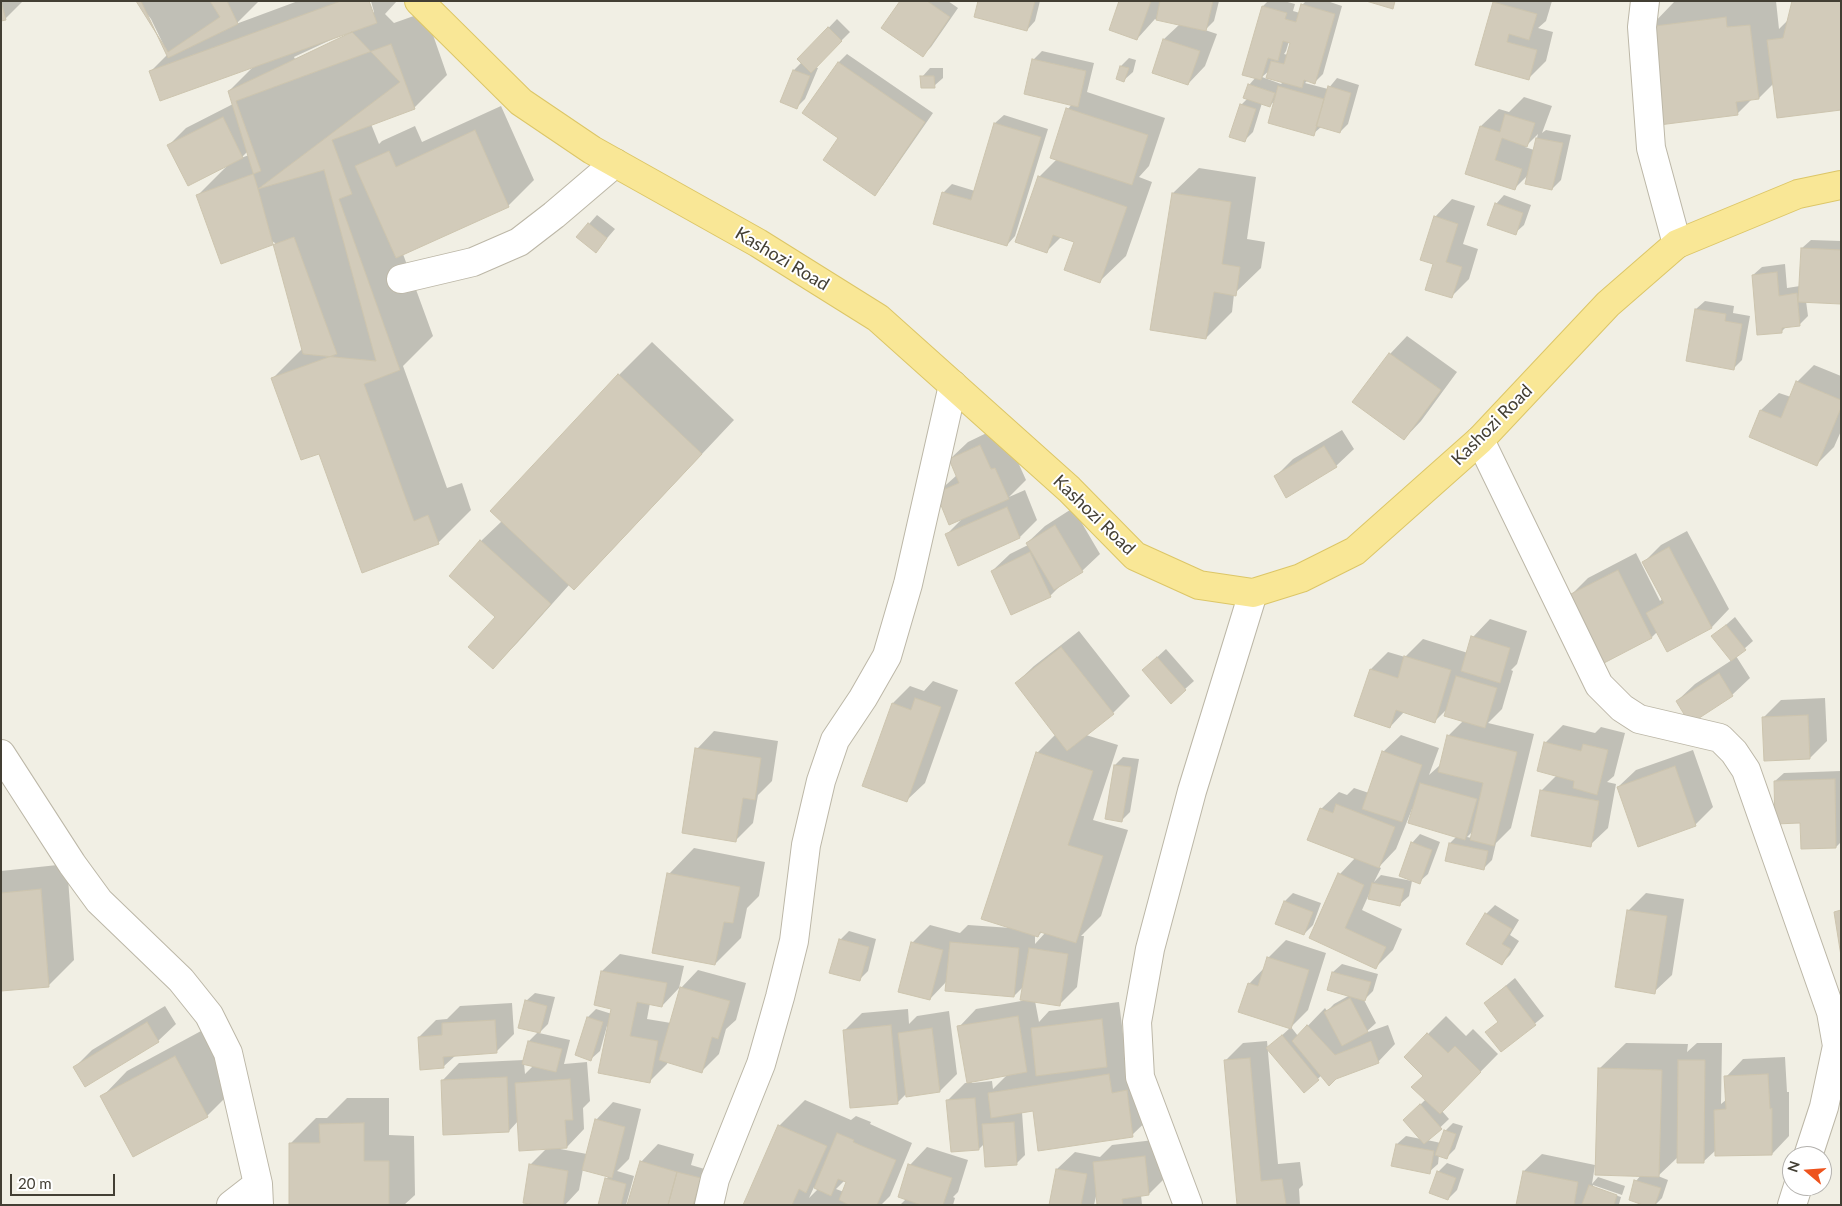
<!DOCTYPE html>
<style>
body{margin:0}
#map{position:relative;width:1842px;height:1206px;overflow:hidden;background:#f1efe4;font-family:Lato,sans-serif}
canvas{display:block}
.frame{position:absolute;inset:0;border:2px solid #433f34;pointer-events:none}
.north{position:absolute;left:1782px;top:1146px;width:50px;height:50px;box-sizing:border-box;background:#fff;border:1px solid #b4b2ae;border-radius:50%;rotate:288deg;font-size:14px;font-weight:700;line-height:20px;text-align:center;color:#433f34}
.north::after{content:'';display:block;margin:auto;width:18px;height:22px;background:#ee541e;clip-path:polygon(50% 0,100% 100%,50% 72%,0 100%)}
.scale{position:absolute;left:10px;top:1174px;width:105px;height:22px;box-sizing:border-box;border:2px solid #433f34;border-top:0;padding-left:6px;font-size:15px;line-height:18px;white-space:nowrap;color:#433f34;-webkit-text-stroke:4px #fff;paint-order:stroke}
</style>
<div id="map">
<canvas width="1842" height="1206"></canvas>
<div class="frame"></div>
<div class="north">N</div>
<div class="scale">20 m</div>
</div>
<script>
const g = document.querySelector('canvas').getContext('2d');
g.lineJoin = 'round';
function fillPath(path, color) { g.fillStyle = color; g.fill(path, 'evenodd'); }
const poly = rows => new Path2D(rows.map(r => 'M' + r).join(''));
function stroke(path, color, width, dash) { g.strokeStyle = color; g.lineWidth = width; g.lineCap = dash ? 'butt' : 'round'; g.setLineDash(dash || []); g.stroke(path); }
function label(font, color, halo, rows, align = 'center') {
  g.font = font + ' Lato,sans-serif'; g.lineWidth = 4; g.setLineDash([]); g.textBaseline = 'middle'; g.strokeStyle = halo; g.fillStyle = color; for (const [text, x, y, turn = 0] of rows) {
    g.save(); g.translate(x, y); g.rotate((+turn || 0) * Math.PI / 180); g.textAlign = isNaN(turn) ? turn : align; if (halo) g.strokeText(text, 0, 0); g.fillText(text, 0, 0); g.restore();
  }
}
const shadow = poly([
 [1,1,23,1,5,19,1,20],
 [137,1,259,1,236,24,298,1,368,1,372,14,374,12,371,1,397,1,385,14,394,23,425,12,447,75,414,108,371,124,379,144,382,141,415,126,422,142,501,106,534,180,508,206,403,254,433,336,403,366,447,488,462,483,471,510,438,543,319,452,273,378,303,348,275,243,198,195,228,165,169,145,186,128,233,104,229,91,254,66,151,71,168,54,151,19],
 [350,31,352,33,295,59,294,57],
 [248,151,249,155,241,158],
 [901,1,948,1,958,8,931,47,923,55],
 [979,1,1040,1,1035,21,1027,30],
 [1121,1,1219,1,1214,21,1205,30,1217,34,1205,66,1188,84,1153,72,1164,39,1180,24,1155,19,1137,39],
 [1268,1,1284,1,1295,4,1293,11,1300,13,1302,5,1306,1,1327,1,1342,6,1323,74,1315,82,1308,80,1305,83,1328,89,1337,78,1359,85,1348,124,1340,132,1321,127,1313,134,1275,100,1270,106,1262,103,1253,132,1245,140,1241,105,1248,98,1249,85,1256,77,1263,6],
 [1289,41,1291,42,1288,55,1284,54,1286,51],
 [1270,70,1284,81,1281,84,1262,77],
 [1496,1,1552,1,1546,21,1538,28,1553,32,1546,61,1528,79,1477,64],
 [1680,1,1776,1,1779,29,1788,20,1774,83,1759,98,1752,99,1737,114,1649,28,1674,2],
 [837,19,850,32,815,67,818,68,805,99,797,107,782,101,794,70,802,62,799,59],
 [1042,51,1094,63,1087,92,1165,118,1149,166,1139,177,1152,182,1126,256,1100,281,1075,241,1062,236,1047,251,1039,177,1057,159,1068,109,1072,104,1033,60],
 [847,54,933,113,883,185,875,194,840,138,804,113,839,62],
 [1129,58,1136,60,1133,72,1124,80,1118,78,1121,66],
 [930,68,943,68,943,78,934,86,922,77],
 [1524,97,1552,106,1542,133,1546,130,1571,135,1561,180,1552,189,1529,174,1514,189,1466,173,1481,126,1499,109,1509,112],
 [1538,134,1534,150,1525,147],
 [1004,115,1048,129,1015,236,1007,245,934,223,944,192,952,184,975,191,995,123],
 [1199,168,1256,177,1247,239,1265,242,1261,268,1234,294,1232,312,1206,338,1173,193],
 [1504,195,1531,205,1524,225,1515,233,1496,204],
 [1452,199,1475,206,1463,244,1478,249,1469,279,1451,297,1434,263,1435,217],
 [597,215,615,229,596,251,589,224],
 [1811,240,1841,241,1841,303,1806,301,1808,316,1799,325,1787,326,1781,332,1753,275,1762,267,1785,264,1787,288,1800,286,1802,248],
 [1705,301,1734,306,1733,313,1750,316,1742,360,1734,368,1696,309],
 [1407,336,1457,372,1421,421,1404,439,1354,402,1390,354],
 [652,342,734,420,607,555,574,589,569,585,518,642,493,668,496,617,481,541,502,521,619,375],
 [1814,365,1841,376,1841,431,1834,447,1817,464,1750,436,1761,410,1779,393,1791,397,1797,382],
 [997,428,1013,451,1026,480,1009,497,1025,490,1037,520,1020,537,959,564,946,535,964,517,937,493,957,475,950,459,968,442],
 [1342,430,1354,449,1336,466,1275,477,1293,459],
 [1073,508,1100,554,1082,571,1063,583,1050,596,992,571,1010,554,1028,545,1027,543,1045,526],
 [1687,531,1729,609,1712,627,1667,650,1657,632,1652,637,1604,662,1571,595,1588,578,1636,553,1660,601,1663,598,1644,562,1661,545],
 [1735,617,1753,641,1736,656,1750,678,1732,695,1677,701,1695,684,1732,660,1713,636],
 [1490,619,1527,631,1517,664,1511,670,1513,671,1502,709,1488,723,1534,734,1511,828,1496,843,1492,860,1484,868,1450,843,1457,836,1412,809,1396,849,1379,867,1381,868,1374,882,1381,875,1412,881,1409,896,1400,904,1370,892,1362,910,1402,929,1393,950,1376,967,1311,937,1340,874,1356,857,1321,809,1339,792,1347,795,1354,788,1369,793,1383,752,1401,735,1439,748,1429,775,1439,766,1440,766,1449,735,1464,720,1448,708,1434,722,1404,712,1390,727,1371,669,1388,652,1405,657,1423,639,1468,653,1473,637],
 [1473,831,1472,838,1467,837],
 [1079,631,1130,696,1113,713,1086,735,1118,745,1093,820,1128,830,1101,916,1081,936,1084,936,1077,987,1059,1005,1035,1001,1039,1022,1049,1011,1119,1002,1125,1050,1134,1049,1158,1110,1132,1135,1034,1110,1022,1112,1025,1155,1017,1163,985,1143,979,1149,947,1101,965,1083,968,1083,959,1027,976,1009,1027,1000,1024,986,1014,996,947,981,930,999,912,943,930,925,960,933,968,925,1011,928,1037,753,1056,734,1016,683,1034,666],
 [1042,932,1045,933,1035,944,1035,935,1038,936],
 [1008,1074,993,1089,992,1081,972,1083,971,1081],
 [1166,649,1194,681,1185,689,1152,662],
 [933,681,958,690,925,783,907,800,893,703,910,686,924,691],
 [1825,698,1827,741,1810,758,1763,718,1781,700],
 [1563,725,1595,733,1601,727,1625,733,1614,776,1607,782,1616,784,1608,828,1590,845,1541,791,1557,775,1538,770,1546,742],
 [714,731,778,741,772,781,758,795,753,823,736,840,697,749],
 [1693,750,1713,807,1695,825,1618,787,1636,770],
 [1123,757,1139,759,1130,812,1122,820,1115,765],
 [1841,771,1841,842,1836,847,1801,822,1775,781,1784,773],
 [1420,834,1440,842,1428,874,1419,882,1412,843],
 [694,848,765,862,759,896,747,908,741,938,715,964,669,874],
 [67,864,74,960,48,986,1,990,1,871],
 [1293,893,1321,903,1313,925,1304,934,1285,901],
 [1646,893,1684,899,1672,975,1654,992,1628,911],
 [1495,905,1519,920,1510,935,1519,941,1510,955,1501,964,1468,944,1486,914],
 [849,931,876,939,868,971,859,980,840,940],
 [1286,940,1326,953,1308,1010,1291,1027,1298,1036,1325,1008,1327,1011,1334,1004,1350,995,1329,989,1333,972,1342,964,1378,974,1373,991,1364,1000,1376,1023,1365,1033,1388,1025,1395,1044,1378,1062,1322,1075,1304,1091,1268,1048,1290,1028,1249,984,1265,967,1269,957],
 [620,954,684,966,679,988,662,1006,650,1003,647,1019,671,1023,681,988,698,970,746,983,736,1020,726,1029,719,1054,702,1071,668,1061,667,1064,649,1082,607,1026,600,1051,591,1059,588,1017,596,1009,612,1014,613,1008,596,1004,602,971],
 [1515,978,1544,1016,1502,1051,1487,1032,1499,1021,1485,1003],
 [535,993,555,997,548,1024,539,1033,570,1040,564,1064,587,1062,590,1101,583,1108,584,1129,567,1147,555,1148,587,1154,596,1120,613,1102,641,1109,629,1159,617,1171,634,1176,626,1205,599,1205,606,1179,609,1176,583,1169,579,1190,565,1205,544,1205,530,1165,547,1148,518,1121,509,1131,442,1081,459,1063,524,1060,529,1041,538,1032,526,1001],
 [524,1063,534,1065,525,1074],
 [512,1003,514,1034,496,1052,456,1055,443,1067,419,1037,436,1020,447,1019,460,1006],
 [165,1006,176,1024,158,1041,75,1067,92,1050],
 [908,1009,909,1024,917,1016,949,1011,957,1074,940,1091,907,1093,897,1103,844,1031,862,1013],
 [1446,1016,1466,1036,1473,1029,1498,1054,1442,1111,1449,1119,1427,1140,1441,1143,1445,1131,1453,1123,1463,1126,1455,1149,1447,1157,1439,1155,1438,1164,1429,1172,1397,1144,1406,1136,1421,1139,1413,1112,1426,1099,1424,1076,1405,1057],
 [201,1031,233,1090,207,1116,102,1097,127,1071],
 [1267,1041,1278,1164,1300,1162,1303,1185,1299,1189,1300,1205,1238,1205,1225,1061,1243,1043],
 [1626,1043,1688,1044,1687,1052,1697,1043,1722,1043,1721,1104,1727,1099,1726,1077,1743,1059,1785,1057,1787,1092,1789,1092,1789,1136,1772,1154,1716,1150,1703,1162,1678,1157,1658,1176,1668,1180,1662,1198,1655,1205,1648,1205,1636,1181,1641,1175,1600,1068],
 [347,1098,389,1098,389,1135,414,1136,415,1195,404,1205,290,1205,290,1144,316,1118,327,1118],
 [805,1100,851,1120,856,1116,871,1122,870,1124,912,1143,890,1196,881,1205,744,1205,779,1126],
 [845,1180,847,1182,844,1192,836,1189],
 [814,1187,818,1189,809,1198],
 [1162,1139,1166,1177,1149,1194,1141,1195,1142,1205,1099,1205,1097,1192,1094,1205,1050,1205,1057,1169,1075,1152,1100,1157,1112,1145],
 [658,1144,694,1154,691,1165,708,1170,698,1205,629,1205,641,1162],
 [927,1147,968,1160,958,1192,953,1197,955,1198,953,1205,900,1205,906,1199,910,1165],
 [1542,1154,1595,1165,1592,1184,1598,1177,1625,1186,1622,1195,1593,1185,1593,1188,1621,1197,1619,1204,1517,1205,1524,1171],
 [1447,1163,1464,1169,1457,1190,1448,1199,1438,1172]
]);
const building = poly([
 [1,1,6,20,1,21,1,1],
 [136,1,210,1,220,17,168,52,136,1],
 [141,1,227,1,238,24,168,58,141,1],
 [341,1,369,1,377,23,160,101,149,71,341,1],
 [900,1,927,1,950,17,923,57,881,28,900,1],
 [978,1,1035,1,1027,31,974,17,978,1],
 [1119,1,1151,1,1137,40,1109,30,1119,1],
 [1160,1,1213,1,1206,31,1156,20,1160,1],
 [1366,1,1395,1,1393,9,1366,1],
 [1792,1,1841,1,1841,110,1777,118,1767,40,1783,38,1792,1],
 [1493,2,1537,14,1529,40,1509,34,1507,42,1537,50,1529,80,1475,65,1493,2],
 [1301,4,1335,14,1315,84,1304,80,1302,88,1266,78,1271,61,1284,64,1290,43,1283,41,1278,61,1268,58,1261,80,1242,75,1262,6,1287,13,1285,19,1296,22,1301,4],
 [1726,17,1727,27,1750,25,1759,99,1736,102,1738,115,1659,125,1647,27,1726,17],
 [828,27,842,41,811,73,797,59,828,27],
 [352,32,400,82,258,189,228,91,352,32],
 [1163,39,1200,51,1188,85,1152,73,1163,39],
 [391,44,415,109,332,140,352,194,339,199,400,370,364,384,414,521,428,515,439,544,362,573,319,454,301,460,271,378,337,354,294,237,221,264,196,195,261,171,236,101,391,44],
 [1032,59,1086,71,1078,107,1024,94,1032,59],
 [838,62,925,122,875,196,823,160,838,138,802,113,838,62],
 [1120,66,1129,68,1124,82,1116,79,1120,66],
 [793,70,810,76,797,109,780,102,793,70],
 [920,76,934,76,935,88,921,88,920,76],
 [1248,84,1275,93,1270,107,1243,98,1248,84],
 [1278,86,1324,99,1314,136,1268,123,1278,86],
 [1328,86,1351,93,1340,133,1316,126,1328,86],
 [1240,104,1256,109,1245,142,1229,137,1240,104],
 [1066,108,1148,135,1132,185,1050,158,1066,108],
 [1505,114,1535,123,1527,147,1502,138,1495,160,1522,169,1515,190,1465,174,1480,126,1500,132,1505,114],
 [223,117,243,158,188,186,167,145,223,117],
 [994,123,1041,137,1007,246,933,224,942,192,971,200,994,123],
 [475,130,509,207,396,258,355,166,389,151,396,167,475,130],
 [1536,138,1563,143,1552,190,1525,184,1536,138],
 [324,170,376,361,303,354,258,189,324,170],
 [1038,176,1127,207,1100,283,1064,270,1074,242,1053,235,1047,253,1015,242,1038,176],
 [1172,193,1231,202,1222,264,1240,267,1236,296,1214,292,1206,339,1150,330,1172,193],
 [1495,203,1523,213,1516,235,1487,225,1495,203],
 [1434,216,1458,224,1446,262,1462,267,1452,298,1425,290,1433,264,1420,260,1434,216],
 [588,223,607,238,596,253,576,237,588,223],
 [1801,248,1841,250,1841,304,1798,302,1801,248],
 [1777,272,1779,296,1797,293,1800,326,1782,328,1782,333,1757,335,1752,275,1777,272],
 [1695,309,1726,314,1725,321,1742,324,1734,370,1686,361,1695,309],
 [1389,353,1441,390,1404,440,1352,402,1389,353],
 [618,374,702,454,574,590,490,511,618,374],
 [1796,381,1841,400,1841,408,1817,466,1749,437,1760,410,1781,418,1796,381],
 [980,445,991,469,995,468,1009,499,949,525,936,493,959,483,949,459,980,445],
 [1324,446,1337,467,1286,498,1274,476,1324,446],
 [1007,507,1020,538,958,566,945,534,1007,507],
 [1055,525,1083,572,1054,590,1026,543,1055,525],
 [480,540,551,604,493,669,468,647,495,617,449,576,480,540],
 [1669,547,1712,628,1667,652,1646,613,1664,603,1642,562,1669,547],
 [1030,552,1051,597,1011,615,991,571,1030,552],
 [1618,570,1652,638,1604,663,1569,595,1618,570],
 [1726,625,1746,650,1731,661,1711,636,1726,625],
 [1471,636,1510,648,1500,683,1461,671,1471,636],
 [1061,647,1114,714,1067,751,1015,683,1061,647],
 [1404,656,1451,670,1435,723,1396,710,1390,728,1354,716,1370,669,1398,678,1404,656],
 [1157,657,1186,690,1171,704,1142,670,1157,657],
 [1719,673,1733,696,1690,724,1676,701,1719,673],
 [1456,676,1497,688,1485,728,1444,716,1456,676],
 [915,698,941,707,907,802,862,786,892,703,911,710,915,698],
 [1808,715,1810,759,1764,761,1762,717,1808,715],
 [1447,735,1517,752,1494,846,1470,840,1483,783,1438,772,1447,735],
 [1544,742,1581,751,1583,744,1608,750,1597,795,1573,788,1574,781,1537,771,1544,742],
 [695,748,761,758,755,800,743,798,736,842,682,833,695,748],
 [1382,751,1422,765,1402,822,1362,809,1382,751],
 [1036,752,1093,771,1068,845,1103,856,1076,943,1040,932,1038,937,981,919,1036,752],
 [1114,765,1131,767,1122,822,1105,819,1114,765],
 [1675,766,1696,826,1638,847,1617,787,1675,766],
 [1835,779,1836,848,1801,849,1800,823,1775,824,1774,781,1835,779],
 [1420,783,1477,799,1465,840,1408,823,1420,783],
 [1540,790,1599,801,1591,847,1531,836,1540,790],
 [1336,804,1395,827,1379,868,1307,840,1320,808,1333,813,1336,804],
 [1411,842,1432,850,1420,884,1399,876,1411,842],
 [1449,843,1488,851,1484,870,1445,861,1449,843],
 [667,873,740,887,733,923,724,922,715,965,652,953,667,873],
 [1338,873,1364,885,1345,928,1386,947,1376,969,1309,938,1338,873],
 [1372,883,1404,889,1400,906,1368,899,1372,883],
 [41,889,49,987,1,991,1,893,41,889],
 [1284,901,1313,912,1304,935,1275,924,1284,901],
 [1627,910,1667,916,1655,994,1615,987,1627,910],
 [1841,910,1841,956,1834,912,1841,910],
 [1485,913,1512,929,1502,944,1511,949,1502,965,1466,944,1485,913],
 [839,939,869,947,860,981,829,973,839,939],
 [911,942,943,950,930,1000,898,992,911,942],
 [950,942,1019,948,1014,997,945,991,950,942],
 [1029,948,1068,954,1060,1006,1020,1000,1029,948],
 [1267,957,1309,970,1291,1029,1238,1012,1248,983,1258,986,1267,957],
 [601,971,667,983,662,1007,637,1002,630,1036,658,1041,650,1083,598,1073,611,1009,594,1005,601,971],
 [1332,972,1371,982,1365,1001,1327,990,1332,972],
 [1506,986,1536,1025,1501,1052,1485,1032,1498,1022,1484,1003,1506,986],
 [680,987,730,1001,718,1039,712,1037,702,1073,659,1060,680,987],
 [1350,998,1368,1032,1342,1046,1324,1012,1350,998],
 [525,1000,547,1006,540,1033,518,1028,525,1000],
 [1018,1016,1027,1072,967,1083,957,1026,1018,1016],
 [587,1017,603,1022,591,1061,575,1055,587,1017],
 [1102,1019,1107,1067,1036,1076,1031,1028,1102,1019],
 [495,1020,497,1053,443,1057,444,1068,420,1070,418,1037,442,1035,442,1023,495,1020],
 [147,1022,159,1042,85,1087,73,1067,147,1022],
 [891,1025,898,1104,850,1108,843,1030,891,1025],
 [1307,1025,1335,1055,1371,1041,1379,1063,1336,1079,1329,1086,1292,1041,1307,1025],
 [932,1028,940,1092,906,1097,898,1033,932,1028],
 [1427,1033,1448,1053,1455,1046,1481,1072,1440,1114,1411,1087,1423,1076,1404,1057,1427,1033],
 [1282,1035,1319,1080,1304,1093,1266,1048,1282,1035],
 [528,1041,562,1049,556,1072,522,1064,528,1041],
 [175,1056,208,1117,133,1157,100,1096,175,1056],
 [1250,1058,1261,1181,1282,1179,1286,1204,1237,1205,1224,1060,1250,1058],
 [1678,1060,1705,1060,1704,1163,1677,1163,1678,1060],
 [1598,1068,1662,1070,1659,1177,1595,1175,1598,1068],
 [1109,1074,1112,1093,1127,1090,1133,1137,1038,1151,1033,1111,991,1118,988,1093,1109,1074],
 [1768,1074,1770,1109,1772,1108,1772,1155,1715,1156,1714,1110,1726,1109,1724,1076,1768,1074],
 [507,1077,509,1132,443,1135,441,1080,507,1077],
 [570,1079,573,1120,565,1120,567,1148,519,1151,515,1083,570,1079],
 [975,1098,979,1150,951,1152,946,1100,975,1098],
 [1420,1104,1442,1129,1424,1144,1403,1120,1420,1104],
 [595,1119,625,1127,612,1178,582,1170,595,1119],
 [1014,1122,1017,1165,985,1167,982,1124,1014,1122],
 [364,1123,364,1161,389,1161,389,1205,289,1205,289,1143,320,1143,319,1124,364,1123],
 [778,1125,827,1146,806,1193,799,1189,792,1205,743,1205,778,1125],
 [1444,1130,1456,1134,1447,1159,1435,1155,1444,1130],
 [837,1133,854,1140,853,1142,862,1146,896,1160,877,1205,849,1205,839,1200,846,1182,838,1179,831,1196,814,1188,837,1133],
 [1396,1144,1434,1151,1430,1174,1391,1166,1396,1144],
 [1145,1156,1149,1195,1122,1199,1123,1205,1097,1205,1093,1162,1145,1156],
 [640,1161,677,1172,668,1205,627,1205,640,1161],
 [529,1164,568,1171,563,1205,536,1205,523,1203,529,1164],
 [908,1164,952,1178,943,1205,921,1205,898,1197,908,1164],
 [1056,1169,1087,1174,1081,1205,1049,1205,1056,1169],
 [1437,1171,1456,1178,1448,1200,1429,1193,1437,1171],
 [1523,1171,1578,1182,1574,1205,1516,1205,1523,1171],
 [677,1172,701,1178,693,1205,668,1205,677,1172],
 [605,1178,626,1184,621,1205,598,1205,605,1178],
 [1634,1180,1661,1188,1655,1205,1643,1205,1629,1200,1634,1180],
 [1589,1185,1617,1195,1614,1205,1582,1204,1589,1185]
]);
const minor = poly([
 [1645,1,1642,27,1651,148,1677,244],
 [401,279,473,262,519,242,554,215,615,163],
 [1480,440,1599,685,1622,708,1639,719,1720,738,1734,752,1746,770,1831,1012,1837,1046,1824,1107,1808,1156],
 [1,754,72,864,99,901,181,980,209,1015,228,1053,258,1184,259,1205],
 [231,1205,258,1184],
 [709,1205,715,1179,761,1064,780,997,794,941,806,845,821,781,835,740,863,698,887,656,908,584,953,385],
 [1188,1205,1140,1077,1137,1022,1150,949,1192,791,1253,593],
 [1792,1205,1798,1186]
]);
const major = poly([
 [419,1,521,102,592,150,758,243,878,318,1069,489,1135,556,1199,585,1253,593,1301,578,1355,551,1480,440,1608,304,1677,244,1798,194,1841,185]
]);
const streetNames = [
 ["Kashozi Road",782,259,31],
 ["Kashozi Road",1492,425,-45],
 ["Kashozi Road",1094,515,44]
];
fillPath(shadow, '#0003');
fillPath(building, '#d2cbba');
stroke(building, '#ccc4ae', 1);
stroke(minor, '#bcb7a7', 30);
stroke(major, '#dcc667', 30);
stroke(minor, '#fff', 28);
stroke(major, '#f9e796', 28);
label('18px', '#433f34', '#fff', streetNames);
</script>
